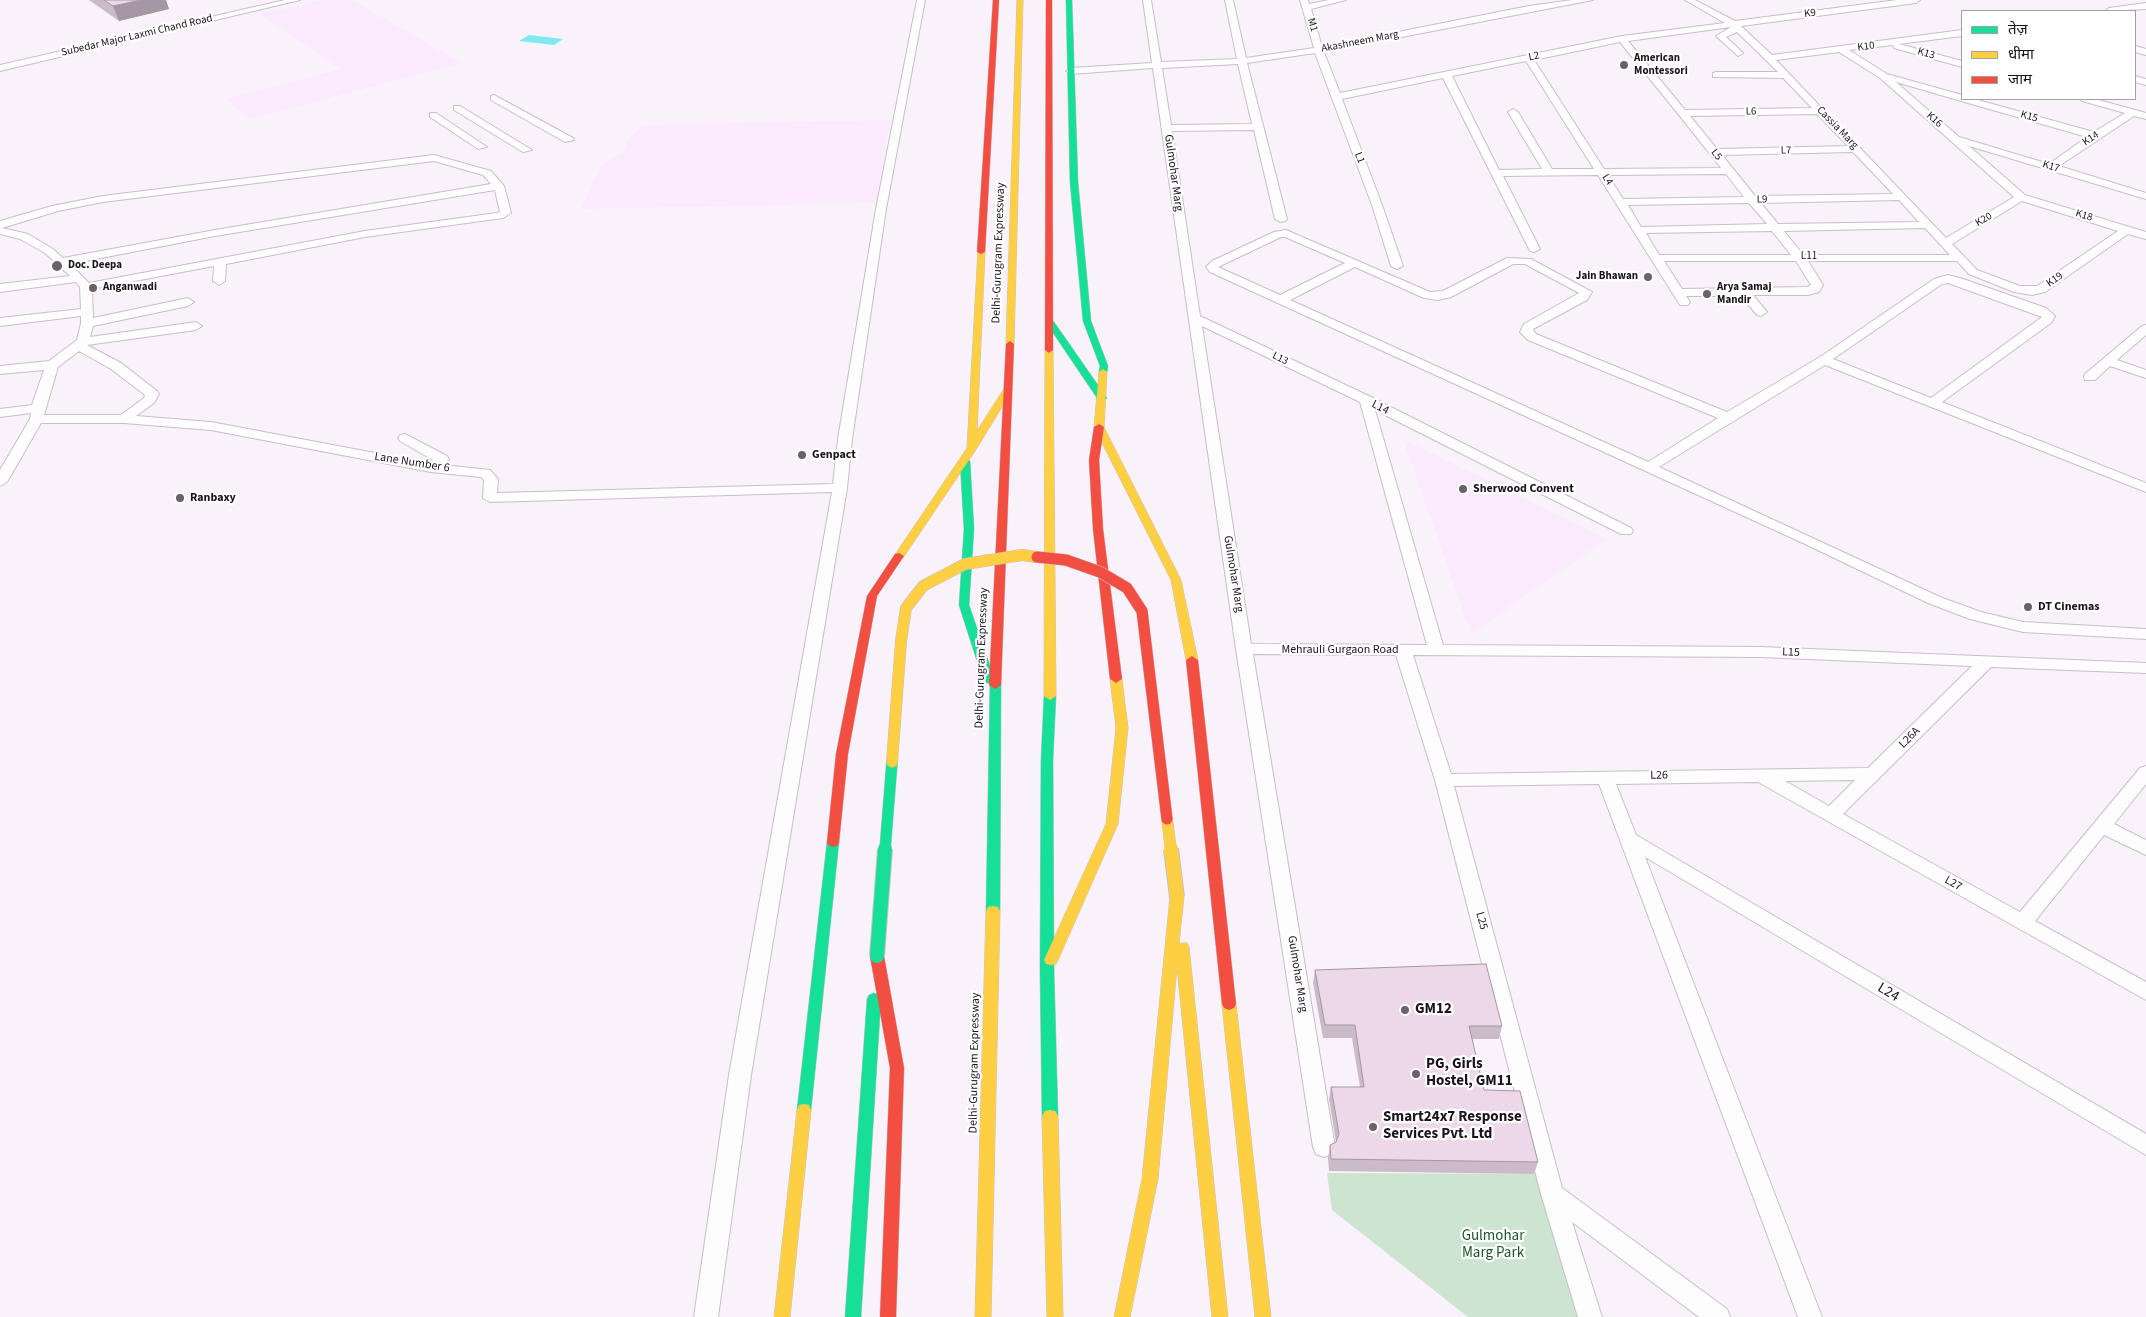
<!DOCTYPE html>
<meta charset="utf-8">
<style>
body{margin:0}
#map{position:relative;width:2146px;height:1317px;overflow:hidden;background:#faf2fb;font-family:"Source Sans 3","Noto Sans Devanagari",sans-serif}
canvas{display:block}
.legend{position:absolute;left:1961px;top:10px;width:175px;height:90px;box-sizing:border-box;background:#fff;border:1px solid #a4a1a5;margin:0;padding:6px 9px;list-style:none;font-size:15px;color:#1c131d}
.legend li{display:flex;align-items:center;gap:10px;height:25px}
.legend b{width:25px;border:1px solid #a4a1a5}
</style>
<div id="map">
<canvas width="2146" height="1317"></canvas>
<ul class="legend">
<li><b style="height:6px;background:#16e098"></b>तेज़</li>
<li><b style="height:6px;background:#ffcf43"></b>धीमा</li>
<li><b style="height:6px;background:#f24e42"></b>जाम</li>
</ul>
</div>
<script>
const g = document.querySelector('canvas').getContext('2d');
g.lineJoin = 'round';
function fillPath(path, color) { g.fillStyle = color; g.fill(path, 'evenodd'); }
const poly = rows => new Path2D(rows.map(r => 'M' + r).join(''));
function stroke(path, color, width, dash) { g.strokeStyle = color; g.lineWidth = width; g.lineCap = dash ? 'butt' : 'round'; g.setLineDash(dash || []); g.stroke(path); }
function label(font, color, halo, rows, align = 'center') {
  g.font = font + ' "Source Sans 3",sans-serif'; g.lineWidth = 4.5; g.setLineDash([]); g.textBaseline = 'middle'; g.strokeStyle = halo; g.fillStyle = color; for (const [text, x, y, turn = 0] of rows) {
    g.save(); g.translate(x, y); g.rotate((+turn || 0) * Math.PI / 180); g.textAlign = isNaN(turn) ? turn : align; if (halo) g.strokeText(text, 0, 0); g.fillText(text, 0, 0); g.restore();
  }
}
const built = poly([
 [324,0,352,0,462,63,250,119,226,99,340,69,260,14],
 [890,120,876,203,581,209,602,164,623,152,630,137,642,125],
 [1403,439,1607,539,1471,634]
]);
const green = poly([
 [1327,1173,1542,1174,1587,1317,1468,1317,1332,1210]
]);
const water = poly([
 [529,35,563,39,554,45,519,41]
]);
const street = poly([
 [285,0,300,0,0,71,0,65,285,0],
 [917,0,925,0,886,209,852,439,847,488,751,1075,718,1317,694,1317,729,1075,832,492,490,502,483,498,484,480,481,477,431,472,211,430,124,423,41,423,7,482,0,486,0,470,30,419,31,413,0,417,0,409,32,405,44,370,0,374,0,366,49,361,77,340,81,323,81,316,0,326,0,318,81,309,80,287,76,282,0,292,0,284,70,276,45,253,20,239,0,234,0,221,52,206,103,196,434,155,491,171,504,186,511,213,503,218,365,237,226,264,225,281,219,285,213,281,214,266,92,289,93,318,188,298,194,302,188,306,93,326,90,337,196,322,202,326,196,330,87,345,121,363,157,391,159,394,154,403,136,416,211,422,428,463,433,460,400,441,398,438,400,435,405,434,447,456,449,459,443,465,490,470,498,479,497,493,833,484,838,439,876,209,917,0],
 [434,161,483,175,491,184,215,230,63,258,53,249,28,234,2,228,58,211,103,202,434,161],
 [495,190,500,212,497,213,365,231,89,283,70,264,215,236,495,190],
 [79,351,111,369,145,395,144,398,121,415,44,415,58,367,79,351],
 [1143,0,1151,0,1161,62,1237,59,1225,0,1233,0,1246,58,1314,48,1300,0,1308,0,1309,4,1329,0,1346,0,1311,9,1322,47,1529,6,1572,0,1593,0,1324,52,1340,93,1622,36,1725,23,1685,0,1695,0,1735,21,1897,0,1920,0,1916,3,1741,26,1772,55,1962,30,1962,36,1899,44,1962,61,1962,67,1894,48,1893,45,1849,50,1887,74,1962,95,1962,99,1974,99,2094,132,2125,113,2082,101,2080,99,2095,99,2146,113,2146,119,2134,116,2059,166,2146,193,2146,199,1969,146,2025,195,2146,232,2146,239,2128,234,2045,292,2032,295,2014,292,1969,274,1957,261,1808,261,1823,285,1819,292,1808,295,1753,295,1767,312,1761,316,1757,315,1741,296,1686,296,1690,302,1688,305,1680,305,1598,175,1503,176,1540,249,1534,252,1530,251,1443,78,1342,99,1382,205,1403,266,1397,269,1391,266,1372,205,1315,53,1247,63,1287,219,1285,221,1281,222,1275,219,1254,130,1172,131,1200,316,1371,397,1631,528,1633,531,1631,534,1621,534,1375,410,1443,645,1761,647,2146,663,2146,673,1991,667,1843,814,2020,912,2140,768,2146,766,2146,784,2114,824,2146,840,2146,855,2104,835,2035,921,2146,982,2146,1000,1758,782,1616,784,1636,835,2146,1134,2146,1155,1645,857,1822,1317,1798,1317,1599,784,1454,786,1562,1188,1727,1309,1730,1317,1699,1317,1572,1222,1602,1317,1578,1317,1541,1194,1435,780,1396,655,1253,654,1335,1147,1332,1154,1324,1157,1316,1154,1313,1147,1236,649,1153,68,1071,74,1066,71,1071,68,1152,63,1143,0],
 [1731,27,1716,36,1738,56,1743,53,1726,37,1737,32,1778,72,1716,72,1713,73,1713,77,1783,78,1812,108,1685,110,1628,41,1731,27],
 [1620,42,1679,115,1721,168,1604,169,1534,60,1620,42],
 [1839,52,1880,78,2014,197,1946,238,1776,60,1839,52],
 [1526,61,1594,169,1552,169,1518,112,1513,109,1508,112,1542,169,1499,170,1452,76,1526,61],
 [1238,64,1252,124,1171,125,1162,68,1238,64],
 [1896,82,1961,101,2087,137,2049,164,1959,137,1896,82],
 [1817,114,1848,146,1717,149,1690,116,1817,114],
 [1853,152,1893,194,1755,196,1722,155,1853,152],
 [1726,174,1744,197,1623,199,1608,175,1726,174],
 [1899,200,1919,222,1778,224,1761,203,1899,200],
 [2022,201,2118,231,2037,286,2020,286,1977,270,1952,244,2022,201],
 [1749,203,1767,224,1641,227,1628,205,1749,203],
 [1925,228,1950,255,1803,255,1784,231,1925,228],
 [1772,231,1791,255,1659,255,1646,233,1772,231],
 [1664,261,1796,261,1811,285,1807,287,1682,289,1664,261],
 [1202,326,1360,402,1427,645,1251,644,1202,326],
 [1413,655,1761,657,1972,666,1868,768,1451,774,1413,655],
 [1855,780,1829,806,1785,781,1855,780],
 [2146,3,2146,9,2105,11,2109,8,2146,3],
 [2135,46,2146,49,2146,55,2135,52,2135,46],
 [2135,76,2146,79,2146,85,2135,82,2135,76],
 [494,95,573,138,574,140,565,142,491,100,491,96,494,95],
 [454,106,460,106,532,150,523,152,454,110,454,106],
 [430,113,436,113,487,147,478,149,430,117,430,113],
 [1286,230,1430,292,1443,291,1507,258,1531,259,1592,292,1587,300,1533,329,1536,334,1727,412,1820,357,1934,279,1948,275,1963,279,2046,308,2055,316,2051,323,1942,402,2146,483,2146,492,1825,365,1659,467,1940,597,1981,612,2023,622,2146,629,2146,639,2023,632,1970,619,1928,603,1803,543,1210,272,1206,267,1212,261,1274,232,1286,230],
 [1281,237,1285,237,1345,263,1280,295,1218,267,1281,237],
 [1513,264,1525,264,1579,293,1524,324,1520,332,1528,340,1718,418,1648,462,1290,300,1355,267,1424,298,1438,300,1451,297,1513,264],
 [1948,283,2042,317,1931,398,1833,359,1942,284,1948,283],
 [2146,325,2146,335,2117,360,2146,370,2146,378,2110,366,2095,380,2085,380,2084,377,2085,374,2142,326,2146,325]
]);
const fast = poly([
 [1066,0,1072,0,1078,182,1091,321,1108,366,1107,372,1103,375,1099,372,1100,366,1083,321,1070,182,1066,0],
 [1049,318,1052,319,1107,398,1105,400,1102,401,1097,398,1045,321,1049,318],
 [965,458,970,461,974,529,969,605,995,680,994,682,999,682,1001,685,1000,911,998,915,993,916,988,915,986,911,990,683,985,683,983,680,959,605,964,529,960,461,965,458],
 [1050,692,1056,696,1053,760,1054,970,1058,1116,1055,1121,1050,1122,1045,1121,1042,1116,1040,970,1041,760,1044,696,1050,692],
 [833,837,838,839,839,842,811,1110,809,1115,804,1116,799,1115,797,1110,827,842,828,839,833,837],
 [874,993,879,995,881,999,861,1317,845,1317,867,999,869,995,874,993]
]);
const slow = poly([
 [1017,0,1023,0,1014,344,1010,347,1006,344,1017,0],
 [978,250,985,252,977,431,1005,387,1011,387,1013,389,977,448,903,558,895,558,894,556,967,448,978,250],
 [1049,347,1053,350,1056,696,1050,700,1044,696,1045,350,1049,347],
 [1103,369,1107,372,1104,427,1181,580,1198,660,1196,663,1192,664,1186,660,1171,580,1094,427,1099,372,1103,369],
 [1116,675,1122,679,1128,728,1118,824,1058,960,1056,964,1051,965,1046,964,1044,960,1106,824,1116,728,1110,679,1116,675],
 [1177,892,1182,893,1184,897,1179,943,1187,943,1189,947,1228,1317,1212,1317,1177,967,1158,1179,1130,1317,1114,1317,1142,1179,1170,897,1172,893,1177,892],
 [993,906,998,907,1000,911,991,1317,975,1317,986,911,988,907,993,906],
 [1229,998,1234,1000,1236,1004,1271,1317,1255,1317,1222,1004,1224,1000,1229,998],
 [804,1104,809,1105,811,1110,790,1317,774,1317,797,1110,799,1105,804,1104],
 [1050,1110,1055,1111,1058,1116,1063,1317,1047,1317,1042,1116,1045,1111,1050,1110]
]);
const jam = poly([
 [993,0,999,0,985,252,981,254,977,252,993,0],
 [1046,0,1052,0,1053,350,1049,353,1045,350,1046,0],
 [1010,341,1014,344,1001,685,995,689,989,685,1006,344,1010,341],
 [1099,424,1104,427,1099,460,1103,529,1122,679,1116,683,1110,679,1093,529,1089,460,1094,427,1099,424],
 [899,553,904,556,877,596,848,754,839,842,838,845,833,847,828,845,827,842,836,754,867,596,895,554,899,553],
 [1192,656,1198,660,1236,1004,1234,1008,1229,1010,1224,1008,1222,1004,1186,660,1192,656],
 [877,951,882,952,884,956,904,1068,896,1317,880,1317,890,1068,870,956,872,952,877,951]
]);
const fastBridgeFar1 = poly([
 [885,850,892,762]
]);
const fastBridge = poly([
 [877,956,885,849]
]);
const slowBridgeFar1 = poly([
 [892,762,901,641,906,608,923,586,965,564,1022,555,1037,557],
 [1167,819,1171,850]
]);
const slowBridge = poly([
 [1171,849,1177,897]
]);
const jamBridge = poly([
 [1037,557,1066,560,1100,572,1127,588,1142,611,1167,819]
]);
const wall = poly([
 [89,0,166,0,169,9,119,21],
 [1315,970,1502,1026,1499,1039,1472,1039,1484,1090,1538,1162,1534,1174,1329,1171,1328,1158,1330,1145,1336,1142,1329,1099,1331,1087,1360,1087,1352,1038,1323,1038,1313,983]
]);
const shadedWall = poly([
 [141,0,166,0,169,9,119,21,113,6]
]);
const building = poly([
 [104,0,141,0,113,6,104,0],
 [1486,964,1502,1026,1469,1026,1484,1090,1520,1091,1538,1162,1331,1159,1330,1145,1336,1142,1339,1134,1331,1087,1364,1087,1355,1025,1325,1025,1315,970,1486,964]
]);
const markers = [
 [1624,65,5,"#6a616b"],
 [57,266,6,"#6a616b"],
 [1648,277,5,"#6a616b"],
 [93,288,5,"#6a616b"],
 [1707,294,5,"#6a616b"],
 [802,455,5,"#6a616b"],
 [1463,489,5,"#6a616b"],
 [180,498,5,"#6a616b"],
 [2028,607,5,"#6a616b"],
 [1405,1010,5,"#6a616b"],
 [1416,1074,5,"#6a616b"],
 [1373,1127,5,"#6a616b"]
];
const farStreetnames = [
 ["K9",1810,14,-7],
 ["M1",1312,25,73],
 ["Subedar Major Laxmi Chand Road",137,36,-13],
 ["Akashneem Marg",1360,42,-11],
 ["K10",1866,47,-7],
 ["K13",1926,54,16],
 ["L2",1534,57,-12],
 ["L6",1751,112,-1],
 ["K15",2029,117,16],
 ["K16",1934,120,41],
 ["Cassia Marg",1837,128,46],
 ["K14",2091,139,-34],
 ["L7",1786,151,-1],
 ["L5",1716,155,51],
 ["L1",1359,158,69],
 ["K17",2051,167,17],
 ["L4",1607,180,58],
 ["L9",1762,200,-1],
 ["K18",2084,216,17],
 ["K20",1984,220,-31],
 ["L11",1809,257],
 ["K19",2055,280,-35],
 ["L13",1280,359,26]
];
const farPoinames = [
 ["American",1634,59],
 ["Montessori",1634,72],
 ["Doc. Deepa",68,266],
 ["Jain Bhawan",1638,277,"right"],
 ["Anganwadi",103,288],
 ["Arya Samaj",1717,288],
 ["Mandir",1717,301]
];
const streetNames = [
 ["Gulmohar Marg",1173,173,82],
 ["Delhi-Gurugram Expressway",999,253,-88],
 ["L14",1380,408,27],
 ["Lane Number 6",412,463,9],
 ["Gulmohar Marg",1233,574,81],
 ["Mehrauli Gurgaon Road",1340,650],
 ["L15",1791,653,2],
 ["Delhi-Gurugram Expressway",982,658,-88],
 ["L26A",1910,738,-45],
 ["L26",1659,776,-1],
 ["L27",1953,884,29],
 ["L25",1481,921,75],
 ["Gulmohar Marg",1297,974,81],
 ["Delhi-Gurugram Expressway",975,1063,-89]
];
const poiNames = [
 ["Genpact",812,455],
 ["Sherwood Convent",1473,489],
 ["Ranbaxy",190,498],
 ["DT Cinemas",2038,607]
];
const nearStreetnames = [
 ["L24",1888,993,31]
];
const nearPoinames = [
 ["GM12",1415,1010],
 ["PG, Girls",1426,1065],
 ["Hostel, GM11",1426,1082],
 ["Smart24x7 Response",1383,1118],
 ["Services Pvt. Ltd",1383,1135]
];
const nearParknames = [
 ["Gulmohar",1493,1237],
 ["Marg Park",1493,1254]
];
fillPath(built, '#fbeafd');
fillPath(green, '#cce4d0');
fillPath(water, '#7de9f0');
stroke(street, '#c7bfc8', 2);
stroke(fast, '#c7bfc8', 1);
stroke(slow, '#c7bfc8', 1);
stroke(jam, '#c7bfc8', 1);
fillPath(street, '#fefdfe');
fillPath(fast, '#16e098');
fillPath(slow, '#ffcf43');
fillPath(jam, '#f24e42');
stroke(fastBridgeFar1, '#c7bfc8', 12, []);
stroke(fastBridge, '#c7bfc8', 16, []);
stroke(slowBridgeFar1, '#c7bfc8', 12, []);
stroke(slowBridge, '#c7bfc8', 16, []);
stroke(jamBridge, '#c7bfc8', 12, []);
stroke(fastBridgeFar1, '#16e098', 11);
stroke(fastBridge, '#16e098', 14);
stroke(slowBridgeFar1, '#ffcf43', 11);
stroke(slowBridge, '#ffcf43', 14);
stroke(jamBridge, '#f24e42', 11);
fillPath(wall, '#cbbac8');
fillPath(shadedWall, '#a597a3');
fillPath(building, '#ecd8e9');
stroke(building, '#a597a3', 1);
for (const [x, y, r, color] of markers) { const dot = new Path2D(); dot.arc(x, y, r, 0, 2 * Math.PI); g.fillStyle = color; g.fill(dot); stroke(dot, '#fff', 2); }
label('11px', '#1c131d', '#fff', farStreetnames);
label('bold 11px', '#1c131d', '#fff', farPoinames, 'left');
label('12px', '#1c131d', '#fff', streetNames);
label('bold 12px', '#1c131d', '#fff', poiNames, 'left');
label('15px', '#1c131d', '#fff', nearStreetnames);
label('bold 15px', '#1c131d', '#fff', nearPoinames, 'left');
label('15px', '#1c5427', '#fff', nearParknames);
</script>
